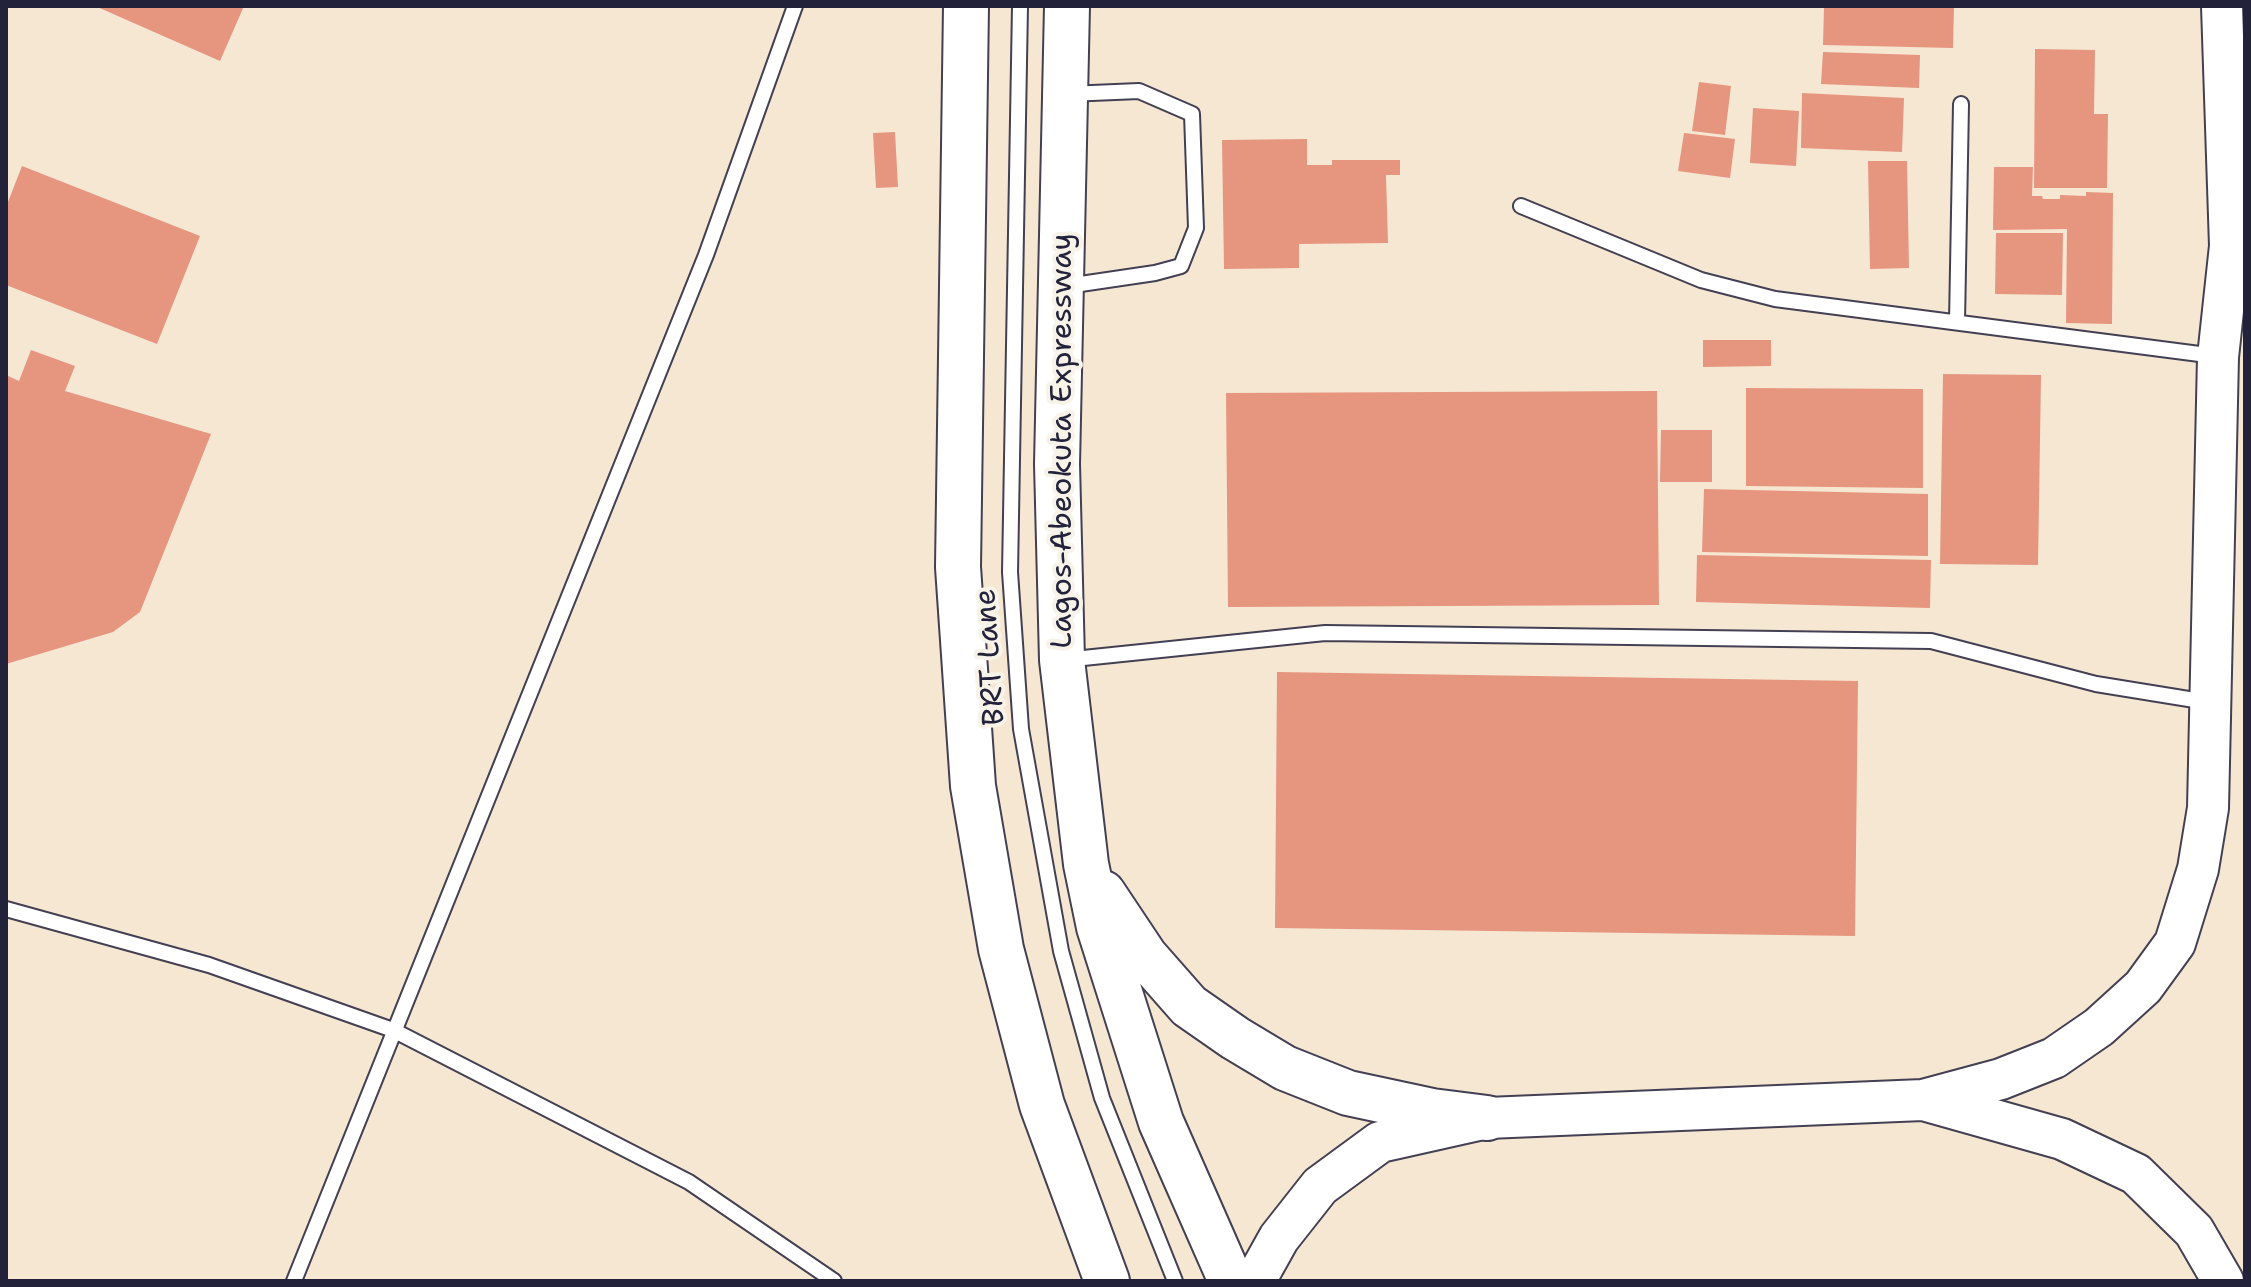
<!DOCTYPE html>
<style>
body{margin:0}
#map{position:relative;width:2251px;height:1287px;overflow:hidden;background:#f6e7d3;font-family:"Shantell Sans",sans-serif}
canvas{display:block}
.frame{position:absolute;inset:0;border:8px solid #22223b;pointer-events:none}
</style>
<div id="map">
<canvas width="2251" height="1287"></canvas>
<div class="frame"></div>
</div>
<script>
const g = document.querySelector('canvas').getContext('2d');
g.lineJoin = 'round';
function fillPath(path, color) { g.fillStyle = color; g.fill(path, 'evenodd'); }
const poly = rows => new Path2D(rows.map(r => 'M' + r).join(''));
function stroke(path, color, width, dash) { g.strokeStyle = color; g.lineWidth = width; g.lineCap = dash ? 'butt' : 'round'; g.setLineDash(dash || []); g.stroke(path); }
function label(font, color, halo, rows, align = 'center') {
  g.font = font + ' "Shantell Sans",sans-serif'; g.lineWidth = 8; g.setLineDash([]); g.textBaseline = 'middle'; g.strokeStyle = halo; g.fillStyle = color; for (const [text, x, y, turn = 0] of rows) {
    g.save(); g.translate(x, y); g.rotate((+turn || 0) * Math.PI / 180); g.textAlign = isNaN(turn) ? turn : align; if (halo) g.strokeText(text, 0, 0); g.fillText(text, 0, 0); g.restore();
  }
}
const building = poly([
 [95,6,244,6,220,61],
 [1824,6,1954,6,1953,48,1823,45],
 [2035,49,2095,50,2094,114,2108,114,2107,188,2034,188],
 [1823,52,1920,55,1919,88,1821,84],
 [1699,82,1731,86,1725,135,1692,131],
 [1802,93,1904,98,1902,152,1801,148],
 [1753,108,1799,111,1796,166,1750,163],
 [895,132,898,187,876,188,873,133],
 [1684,133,1735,139,1730,178,1678,171],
 [1307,139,1307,165,1332,165,1332,160,1400,160,1400,175,1386,175,1388,243,1299,244,1299,268,1224,269,1222,140],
 [1868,161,1907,161,1909,268,1870,269],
 [22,166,200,236,157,344,6,285,6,207],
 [1994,167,2033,167,2032,196,2042,196,2043,199,2060,199,2060,195,2086,196,2086,192,2113,193,2112,324,2066,323,2067,229,1993,230],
 [1996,233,2063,233,2062,295,1995,294],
 [1703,340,1771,340,1771,366,1703,367],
 [31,350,75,366,65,391,211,434,140,612,113,632,6,664,6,375,19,381],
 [1943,374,2041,375,2038,565,1940,564],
 [1746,388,1923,389,1923,488,1746,486],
 [1657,391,1659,605,1228,607,1226,393],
 [1661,430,1712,430,1712,482,1660,482],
 [1704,489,1928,494,1928,556,1702,552],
 [1697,555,1931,560,1930,608,1696,602],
 [1277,672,1858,681,1855,936,1275,928]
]);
const lane = poly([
 [1020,6,1010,572,1021,729,1061,951,1102,1098,1175,1281],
 [1521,206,1701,280,1775,299,2215,356],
 [1067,286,1155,273,1181,266,1196,228,1192,114,1139,91,1068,94],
 [1957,322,1961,104],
 [1064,660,1325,633,1931,641,2096,684,2207,702],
 [6,909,209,965,393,1030,689,1182,834,1281],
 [294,1281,706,255,795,6]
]);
const secondary = poly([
 [2222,6,2230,246,2234,273],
 [1927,1101,2062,1139,2136,1174,2194,1231,2223,1281],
 [1255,1281,1279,1238,1320,1186,1380,1142,1487,1118,1923,1100,2001,1079,2054,1058,2099,1027,2143,987,2175,943,2198,869,2208,808,2218,357,2230,246]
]);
const highway = poly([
 [966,6,958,567,973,786,1001,949,1042,1105,1107,1281],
 [1067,6,1057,464,1062,660,1086,864,1099,927,1161,1122,1231,1281],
 [1103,893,1145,956,1189,1006,1235,1038,1285,1068,1348,1093,1432,1111,1487,1118]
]);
const streetNames = [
 ["Lagos-Abeokuta Expressway",1063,441,-90],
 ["BRT Lane",991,657,-94]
];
fillPath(building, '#e6957f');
stroke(lane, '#424052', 18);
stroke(secondary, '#424052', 44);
stroke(highway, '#424052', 48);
stroke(lane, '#fff', 14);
stroke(secondary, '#fff', 40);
stroke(highway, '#fff', 44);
label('30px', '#22223b', '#f7f3e8', streetNames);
</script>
